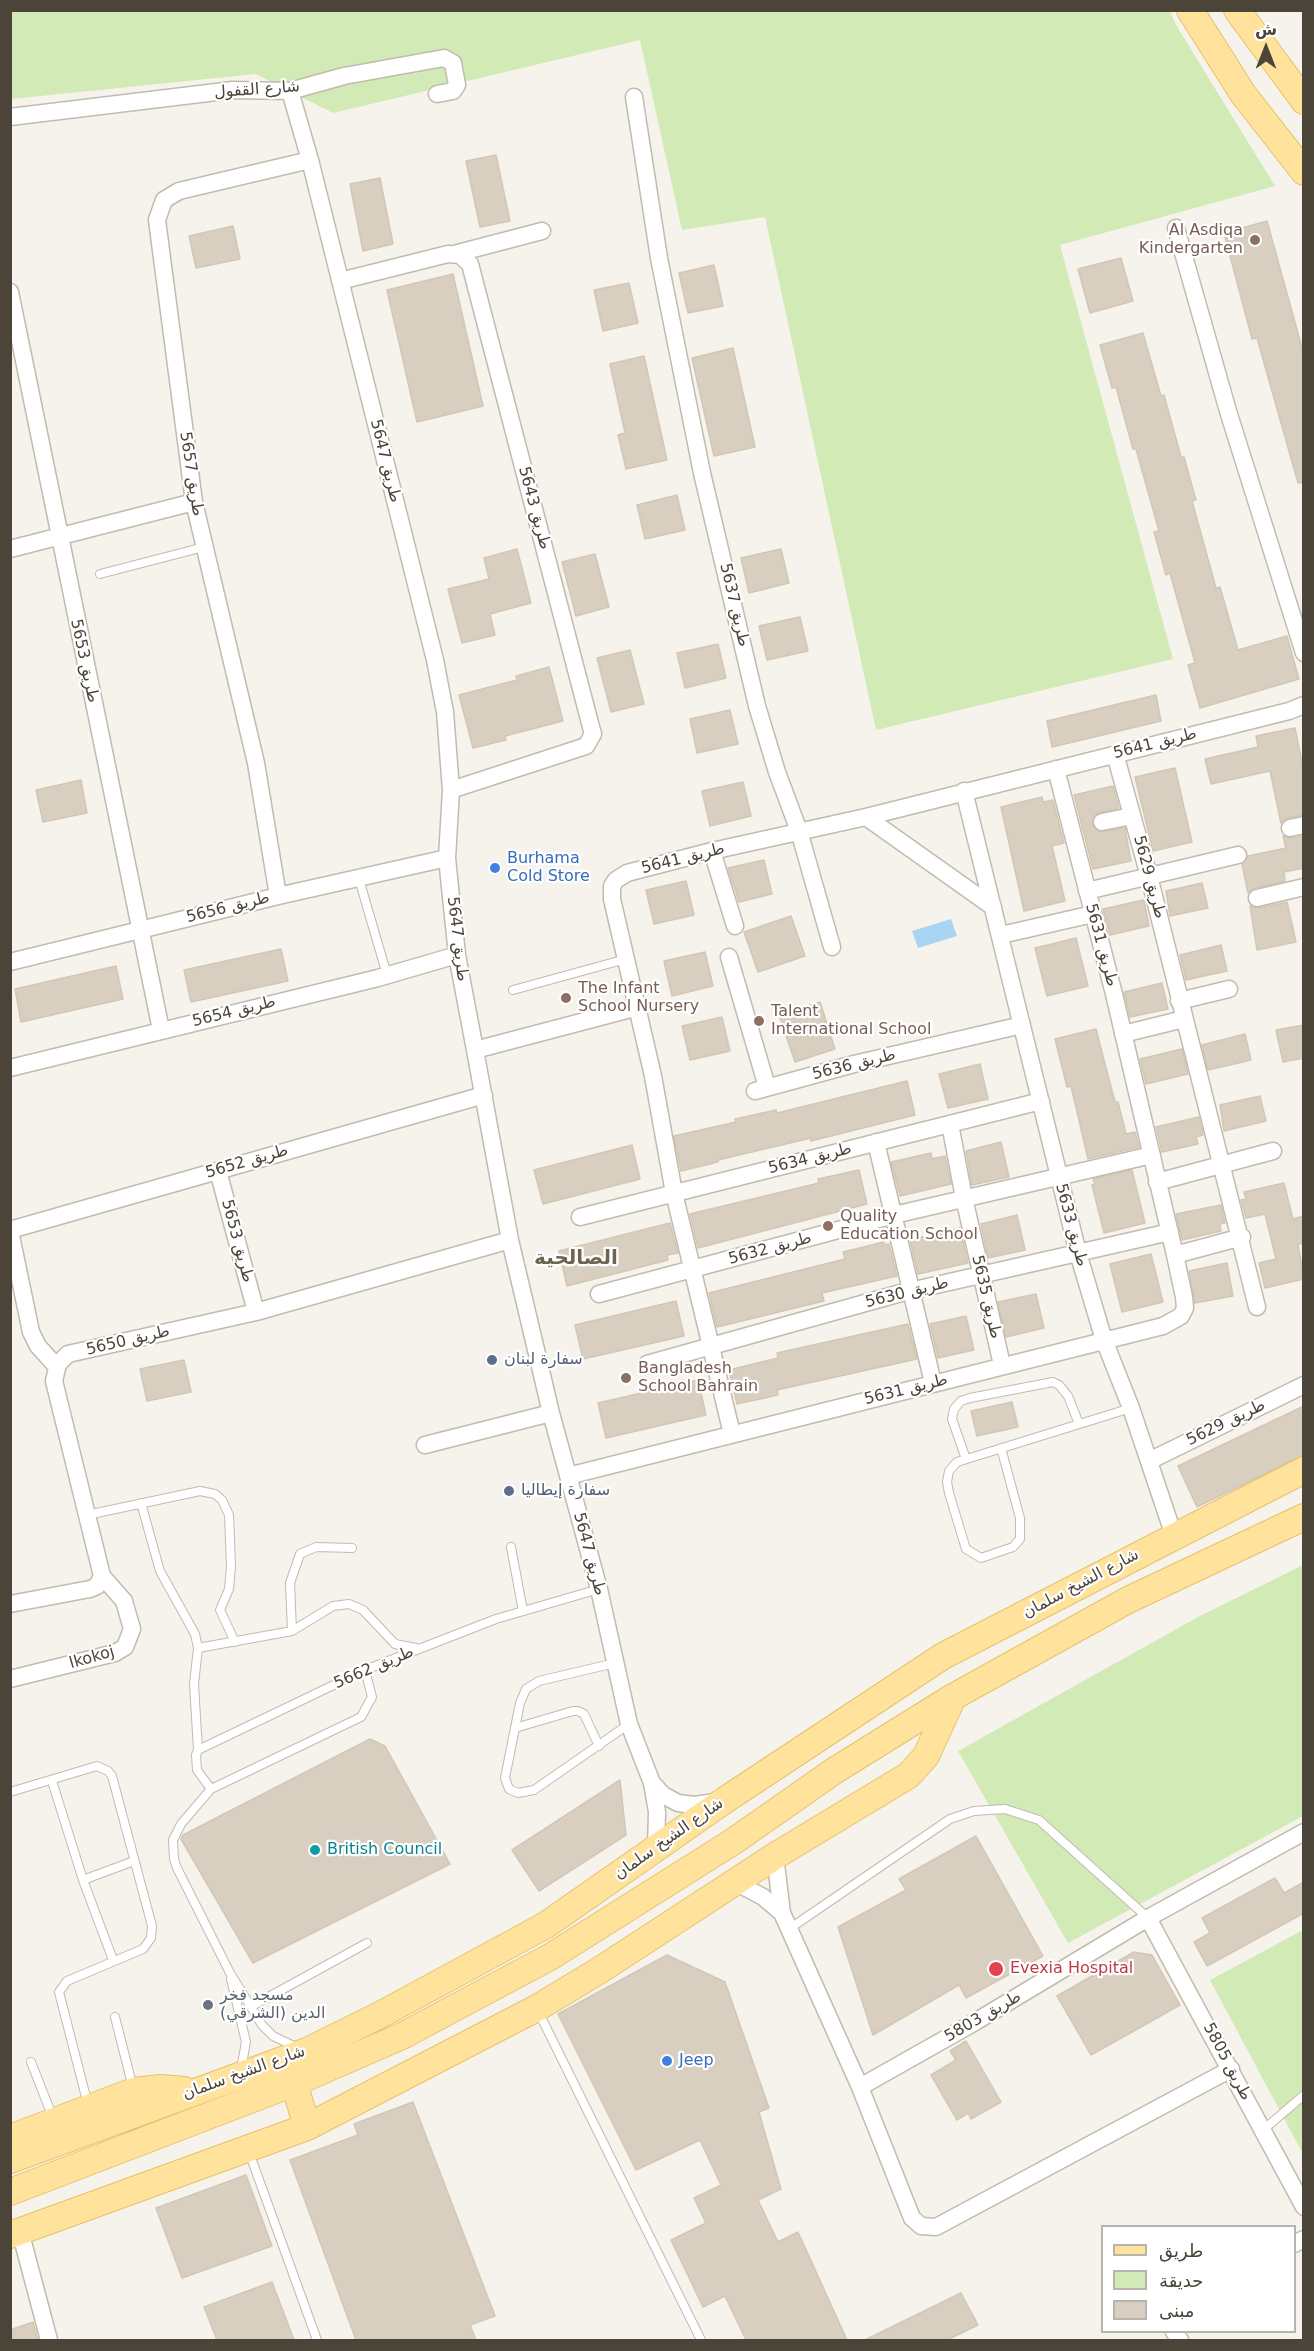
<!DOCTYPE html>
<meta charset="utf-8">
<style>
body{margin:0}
#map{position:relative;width:1314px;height:2351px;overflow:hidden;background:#f6f3ec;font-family:"DejaVu Sans","Noto Sans Arabic",sans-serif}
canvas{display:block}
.frame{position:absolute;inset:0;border:12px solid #4b4439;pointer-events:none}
.legend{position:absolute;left:1101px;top:2225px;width:195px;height:108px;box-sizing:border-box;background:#fff;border:2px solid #b7b4b0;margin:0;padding:8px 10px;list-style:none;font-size:18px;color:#4b4439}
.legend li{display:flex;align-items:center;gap:12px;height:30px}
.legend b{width:30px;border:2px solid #b7b4b0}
.north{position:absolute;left:1236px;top:18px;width:60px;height:60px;-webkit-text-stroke:4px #fff;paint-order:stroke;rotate:0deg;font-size:16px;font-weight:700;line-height:24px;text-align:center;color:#4b4439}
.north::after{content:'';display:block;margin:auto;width:21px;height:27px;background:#4b4439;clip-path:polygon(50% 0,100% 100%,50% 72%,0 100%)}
</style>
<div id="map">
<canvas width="1314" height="2351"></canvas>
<div class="frame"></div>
<ul class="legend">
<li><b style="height:8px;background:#ffe39c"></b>طريق</li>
<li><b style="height:16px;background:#d2eab5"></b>حديقة</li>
<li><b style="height:16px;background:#d8cfc1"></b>مبنى</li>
</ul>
<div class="north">ش</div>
</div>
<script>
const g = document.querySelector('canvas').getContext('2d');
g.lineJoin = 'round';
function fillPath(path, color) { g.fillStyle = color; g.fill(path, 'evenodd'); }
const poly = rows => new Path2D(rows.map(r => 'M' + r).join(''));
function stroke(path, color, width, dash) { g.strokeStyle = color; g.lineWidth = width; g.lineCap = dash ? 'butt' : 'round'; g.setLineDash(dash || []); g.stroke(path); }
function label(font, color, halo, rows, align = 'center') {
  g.font = font + ' "DejaVu Sans","Noto Sans Arabic",sans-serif'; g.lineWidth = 4.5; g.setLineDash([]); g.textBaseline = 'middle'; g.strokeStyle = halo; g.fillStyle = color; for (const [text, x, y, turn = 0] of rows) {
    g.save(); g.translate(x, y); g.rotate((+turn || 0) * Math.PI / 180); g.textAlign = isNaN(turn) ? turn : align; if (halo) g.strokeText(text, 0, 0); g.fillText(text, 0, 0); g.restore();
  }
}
const green = poly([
 [11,11,1170,11,1176,25,1275,186,1060,245,1173,659,876,730,765,217,682,230,640,40,333,113,256,74,11,99],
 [1303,1565,1303,1816,1068,1943,958,1751,1200,1616],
 [1303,1930,1303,2154,1210,1980]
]);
const water = poly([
 [951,919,957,936,918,948,912,931]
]);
const building = poly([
 [496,155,510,221,480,227,466,161,496,155],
 [380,178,393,244,363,251,350,184,380,178],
 [1267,221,1304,355,1304,482,1298,483,1257,338,1252,339,1224,233,1267,221],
 [233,226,240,259,196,268,189,236,233,226],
 [1121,258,1133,301,1090,313,1078,269,1121,258],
 [714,265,723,306,688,313,679,273,714,265],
 [453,274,483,406,417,422,387,290,453,274],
 [629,283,638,323,603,331,594,290,629,283],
 [1143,333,1161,396,1164,395,1181,457,1184,457,1196,500,1192,501,1216,588,1220,587,1238,650,1287,636,1299,679,1200,708,1188,665,1195,663,1170,573,1166,575,1154,532,1159,531,1136,449,1133,449,1116,387,1112,388,1100,345,1143,333],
 [733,348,755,447,714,456,692,358,733,348],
 [644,356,667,460,626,469,618,435,625,433,610,364,644,356],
 [677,495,685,530,645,539,637,505,677,495],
 [517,549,531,603,490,614,495,635,462,643,448,589,489,579,484,558,517,549],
 [781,549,789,583,749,593,741,558,781,549],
 [595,554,609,607,576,616,562,562,595,554],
 [800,617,808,651,767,660,759,626,800,617],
 [718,644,726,678,685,688,677,653,718,644],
 [630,650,644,704,611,712,597,658,630,650],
 [549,667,563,721,505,736,506,740,473,748,459,695,517,680,516,676,549,667],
 [1156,695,1161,721,1052,747,1047,721,1156,695],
 [730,710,738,744,697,753,690,719,730,710],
 [1295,728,1304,772,1304,815,1287,818,1281,823,1270,771,1211,784,1205,759,1258,747,1256,736,1295,728],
 [1175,768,1192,842,1153,851,1135,777,1175,768],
 [81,780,87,813,43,822,36,790,81,780],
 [743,782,751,816,710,826,702,791,743,782],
 [1113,786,1119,808,1096,814,1092,825,1099,832,1125,828,1131,861,1093,869,1074,795,1113,786],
 [1042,797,1043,802,1053,800,1064,843,1052,846,1065,901,1024,911,1001,807,1042,797],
 [1283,836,1292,838,1304,836,1304,868,1284,872,1285,881,1255,888,1248,893,1242,864,1248,856,1286,848,1283,836],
 [764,860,772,894,739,902,728,868,764,860],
 [686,881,694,915,654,924,646,890,686,881],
 [1202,883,1208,908,1170,916,1166,891,1202,883],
 [1144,900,1149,926,1110,935,1103,909,1144,900],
 [1287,902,1296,942,1257,950,1250,906,1259,908,1287,902],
 [791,916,805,956,758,972,744,932,791,916],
 [1076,938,1088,986,1047,996,1035,948,1076,938],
 [1221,945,1227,971,1186,980,1180,955,1221,945],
 [281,949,288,981,191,1002,184,970,281,949],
 [705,952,713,986,672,996,664,961,705,952],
 [116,966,123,999,21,1022,15,989,116,966],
 [1162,983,1168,1009,1130,1017,1124,992,1162,983],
 [820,1002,835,1049,795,1062,779,1015,820,1002],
 [722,1017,730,1051,690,1060,682,1026,722,1017],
 [1304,1025,1304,1058,1283,1062,1276,1030,1304,1025],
 [1096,1029,1115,1102,1118,1102,1126,1134,1135,1132,1139,1147,1088,1159,1071,1086,1067,1087,1055,1039,1096,1029],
 [1245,1034,1251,1060,1208,1070,1202,1045,1245,1034],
 [1182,1049,1188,1074,1146,1084,1140,1059,1182,1049],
 [980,1064,988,1099,948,1108,939,1074,980,1064],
 [907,1081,915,1115,811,1141,811,1138,718,1160,718,1162,681,1171,674,1136,736,1122,735,1119,776,1110,777,1113,907,1081],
 [1260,1096,1266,1121,1224,1131,1220,1105,1260,1096],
 [1199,1117,1203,1135,1196,1137,1198,1144,1162,1152,1156,1127,1199,1117],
 [1001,1142,1009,1177,972,1185,966,1151,1001,1142],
 [632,1145,640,1179,543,1204,534,1170,632,1145],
 [931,1153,932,1159,945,1156,951,1184,900,1196,891,1162,931,1153],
 [859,1170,867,1204,698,1248,690,1214,819,1183,818,1179,859,1170],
 [1132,1170,1145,1223,1104,1233,1092,1185,1095,1184,1093,1179,1132,1170],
 [1284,1183,1293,1219,1304,1216,1304,1243,1298,1244,1304,1279,1265,1288,1259,1263,1276,1259,1265,1214,1246,1218,1241,1200,1246,1199,1244,1192,1284,1183],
 [1221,1205,1225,1223,1220,1224,1221,1231,1182,1240,1176,1214,1221,1205],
 [1017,1215,1025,1250,988,1258,981,1224,1017,1215],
 [670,1223,678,1253,667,1255,668,1260,567,1286,559,1251,670,1223],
 [960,1228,968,1263,918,1274,910,1240,960,1228],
 [884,1242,884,1245,889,1244,897,1276,822,1293,824,1301,717,1327,709,1293,845,1259,843,1252,884,1242],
 [1151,1254,1163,1302,1122,1312,1110,1264,1151,1254],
 [1227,1263,1233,1296,1195,1303,1189,1271,1227,1263],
 [1036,1294,1044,1328,1006,1337,998,1302,1036,1294],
 [676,1301,684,1336,583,1359,575,1325,676,1301],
 [966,1316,974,1350,938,1358,930,1324,966,1316],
 [908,1324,917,1359,777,1390,778,1395,737,1404,729,1370,778,1358,777,1353,908,1324],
 [184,1360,191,1392,147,1401,140,1369,184,1360],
 [698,1380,706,1415,606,1438,598,1403,698,1380],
 [1012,1402,1018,1427,977,1436,971,1411,1012,1402],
 [1304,1406,1304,1455,1197,1507,1178,1466,1304,1406],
 [370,1739,385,1746,450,1864,253,1963,181,1839,183,1835,370,1739],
 [620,1780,626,1835,539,1891,512,1850,620,1780],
 [976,1836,1043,1956,966,1998,959,1985,873,2035,838,1927,906,1890,899,1879,976,1836],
 [1275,1878,1284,1893,1304,1882,1304,1913,1207,1966,1194,1942,1210,1933,1202,1918,1275,1878],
 [1134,1952,1152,1955,1180,2005,1091,2055,1057,1996,1134,1952],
 [667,1955,725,1982,769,2108,759,2112,781,2189,758,2200,778,2242,798,2232,847,2340,746,2340,725,2296,703,2307,671,2240,706,2223,694,2198,721,2185,700,2140,636,2170,558,2014,667,1955],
 [966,2041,1001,2102,971,2119,968,2113,957,2120,931,2075,956,2060,950,2051,966,2041],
 [413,2102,495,2316,470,2325,476,2340,356,2340,290,2160,358,2135,354,2124,413,2102],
 [246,2175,272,2246,182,2278,156,2208,246,2175],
 [272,2282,294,2340,217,2340,204,2307,272,2282],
 [961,2293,978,2325,947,2340,865,2340,961,2293],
 [33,2322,38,2340,10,2340,10,2330,33,2322]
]);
const lane = poly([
 [100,574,204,547],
 [359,879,387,975],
 [513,990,626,959],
 [1001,1448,1020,1518,1020,1539,1013,1547,981,1558,966,1549,949,1493,947,1482,949,1471,957,1462,1131,1408],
 [966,1459,952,1419,954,1409,961,1401,970,1398,1053,1382,1059,1385,1068,1396,1079,1424],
 [141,1503,160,1571,195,1634,198,1648],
 [87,1515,200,1491,215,1494,222,1500,229,1515,231,1566,229,1589,220,1610,235,1642],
 [511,1547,523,1611],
 [292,1631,290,1583,300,1554,316,1547,352,1548],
 [615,1663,539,1681,526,1689,520,1703,505,1778,509,1789,518,1793,534,1790,629,1724],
 [515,1728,573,1711,578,1711,584,1714,599,1746],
 [198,1750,194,1684,198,1648,292,1631,333,1606,349,1604,363,1610,395,1644,416,1648],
 [52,1781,83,1880,113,1960],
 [211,1789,197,1770,196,1755,198,1750,365,1670,496,1619,599,1589],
 [10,1792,97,1766,108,1771,112,1776,152,1926,151,1938,143,1949,67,1981,59,1992,88,2105],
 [83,1880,134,1861],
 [789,1929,950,1819,974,1811,1005,1809,1039,1820,1148,1918],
 [231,1979,246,2042,241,2069],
 [252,2006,367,1943],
 [538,2011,701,2340],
 [115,2017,133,2088],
 [298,2048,273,2036,262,2025,230,1973,177,1868,174,1859,173,1840,181,1824,211,1789,361,1717,372,1697,365,1670],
 [31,2062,53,2118],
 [1263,2130,1304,2095],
 [249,2152,317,2340]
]);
const street = poly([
 [290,91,310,160,435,660,445,712,451,790,447,858,457,955,475,1050,510,1240,551,1413,599,1589,629,1724,652,1783,657,1812,656,1848],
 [634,97,659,258,702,473,757,706,777,772,799,831,832,947],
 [10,117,233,90,290,91,344,76,444,58,453,63,457,85,453,91,437,94],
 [1176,228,1228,411,1304,653],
 [454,254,542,231],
 [340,281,448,254,460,255,470,264,591,727,593,734,586,746,451,790],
 [10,292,161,1030],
 [10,549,194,502],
 [1115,754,1149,876,1257,1307],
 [964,791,1078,1253,1104,1340,1131,1408,1174,1536],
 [866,817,993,907],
 [1102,822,1132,816],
 [1290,828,1304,825],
 [712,851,735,926],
 [1087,891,1238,855],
 [278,896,256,763,194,502,157,220,164,200,179,191,310,160],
 [1257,898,1304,887],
 [1001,935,1093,914],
 [729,957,767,1087],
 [10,962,278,896,447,858],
 [1179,1001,1229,989],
 [1123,1034,1184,1019],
 [475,1050,638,1007],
 [10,1068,378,978,457,955],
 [755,1091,854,1064,1022,1025],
 [950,1124,964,1198,1002,1365],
 [876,1142,933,1383],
 [218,1171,256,1312],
 [1157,1182,1273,1151],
 [580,1217,1041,1101],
 [10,1230,484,1095],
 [10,1231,31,1332,38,1346,56,1366],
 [1175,1255,1242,1237],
 [599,1294,894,1215,1152,1155],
 [647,1364,901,1293,1170,1232],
 [732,1434,674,1193,653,1076,612,899,612,886,616,880,627,873,712,851,866,817,1289,711,1304,705],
 [425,1445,551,1413],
 [1149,1461,1304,1385],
 [568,1476,1163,1326,1181,1316,1185,1308,1184,1297,1175,1255,1114,994,1056,769],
 [10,1604,90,1589,97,1586,102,1576,54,1381,58,1364,68,1354,256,1312,510,1240],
 [10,1679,115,1653,125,1647,132,1629,124,1601,102,1576],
 [652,1783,663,1795,678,1803,694,1805,715,1802],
 [775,1856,782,1913,860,2087,975,2022,1148,1918,1304,1832],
 [735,1882,763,1897,782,1913],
 [1148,1918,1304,2207],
 [860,2087,912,2218,921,2226,936,2227,1231,2069],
 [20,2231,49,2340],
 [1294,2244,1304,2239],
 [1174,2332,1180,2340]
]);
const primary = poly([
 [1190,10,1243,94,1304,172],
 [1237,10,1304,101],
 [294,2083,307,2127],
 [10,2138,134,2091,161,2088,184,2090],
 [10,2160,307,2051,380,2015,546,1925,725,1800,943,1656,1304,1470],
 [10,2192,294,2083,402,2036,550,1957,734,1841,834,1771,953,1697,1128,1600,1304,1517],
 [10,2235,307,2127,537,2008,600,1970,775,1856,909,1775,926,1756,953,1697]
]);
const markers = [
 [1255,240,6,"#8d6e63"],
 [495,868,6,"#3f7fe0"],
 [566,998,6,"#8d6e63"],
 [759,1021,6,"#8d6e63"],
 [828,1226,6,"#8d6e63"],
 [492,1360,6,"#5c6f8a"],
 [626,1378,6,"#8d6e63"],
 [509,1491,6,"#5c6f8a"],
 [315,1850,6,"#0f9aa8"],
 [996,1969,8,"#e0444e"],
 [208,2005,6,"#6b7280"],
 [667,2061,6,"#3f7fe0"]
];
const streetNames = [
 ["شارع القفول",257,90,-4],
 ["طريق 5647",385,461,76],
 ["طريق 5657",191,474,81],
 ["طريق 5643",534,508,75],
 ["طريق 5637",734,605,77],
 ["طريق 5653",84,661,78],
 ["طريق 5641",1155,744,-14],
 ["طريق 5641",683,859,-14],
 ["طريق 5629",1149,877,75],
 ["طريق 5656",228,908,-14],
 ["طريق 5647",457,939,83],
 ["طريق 5631",1101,945,75],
 ["طريق 5654",234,1012,-14],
 ["طريق 5636",854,1065,-14],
 ["طريق 5634",810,1159,-14],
 ["طريق 5652",247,1162,-16],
 ["طريق 5633",1071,1225,75],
 ["طريق 5653",237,1241,75],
 ["طريق 5632",770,1249,-15],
 ["طريق 5630",907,1293,-14],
 ["طريق 5635",986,1297,77],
 ["طريق 5650",128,1341,-13],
 ["طريق 5631",906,1390,-14],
 ["طريق 5629",1226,1423,-26],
 ["طريق 5647",589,1554,75],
 ["شارع الشيخ سلمان",1081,1584,-28],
 ["lkokoj",92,1658,-16],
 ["طريق 5662",374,1668,-23],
 ["شارع الشيخ سلمان",669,1839,-35],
 ["طريق 5803",983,2017,-30],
 ["طريق 5805",1227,2062,62],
 ["شارع الشيخ سلمان",244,2073,-20]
];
const educationNames = [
 ["Al Asdiqa",1243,231,"right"],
 ["Kindergarten",1243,249,"right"],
 ["The Infant",578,989],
 ["School Nursery",578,1007],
 ["Talent",771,1012],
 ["International School",771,1030],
 ["Quality",840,1217],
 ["Education School",840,1235],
 ["Bangladesh",638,1369],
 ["School Bahrain",638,1387]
];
const shopNames = [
 ["Burhama",507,859],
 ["Cold Store",507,877],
 ["Jeep",679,2061]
];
const serviceNames = [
 ["سفارة لبنان",504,1360],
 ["سفارة إيطاليا",521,1491]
];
const cultureNames = [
 ["British Council",327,1850]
];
const healthNames = [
 ["Evexia Hospital",1010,1969]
];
const worshipNames = [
 ["مسجد فخر",220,1996],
 ["الدين (الشرقي)",220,2014]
];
const quarterNames = [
 ["الصالحية",576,1259]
];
fillPath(green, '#d2eab5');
fillPath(water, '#a9d4f2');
fillPath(building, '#d8cfc1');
stroke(building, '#d3c7b4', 1.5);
stroke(lane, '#c2bbae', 10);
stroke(street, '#c2bbae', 19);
stroke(primary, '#e6c16a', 28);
stroke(lane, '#fff', 8);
stroke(street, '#fff', 16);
stroke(primary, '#ffe39c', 26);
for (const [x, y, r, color] of markers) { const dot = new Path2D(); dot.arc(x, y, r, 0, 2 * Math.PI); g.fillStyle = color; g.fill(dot); stroke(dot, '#fff', 2); }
label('16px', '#4b4439', '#fff', streetNames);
label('16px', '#785e54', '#fff', educationNames, 'left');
label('16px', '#366cbe', '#fff', shopNames, 'left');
label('16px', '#4e5e75', '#fff', serviceNames, 'left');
label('16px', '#0d838f', '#fff', cultureNames, 'left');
label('16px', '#be3a42', '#fff', healthNames, 'left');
label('16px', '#5b616d', '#fff', worshipNames, 'left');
label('bold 20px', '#6e6250', '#fff', quarterNames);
</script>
